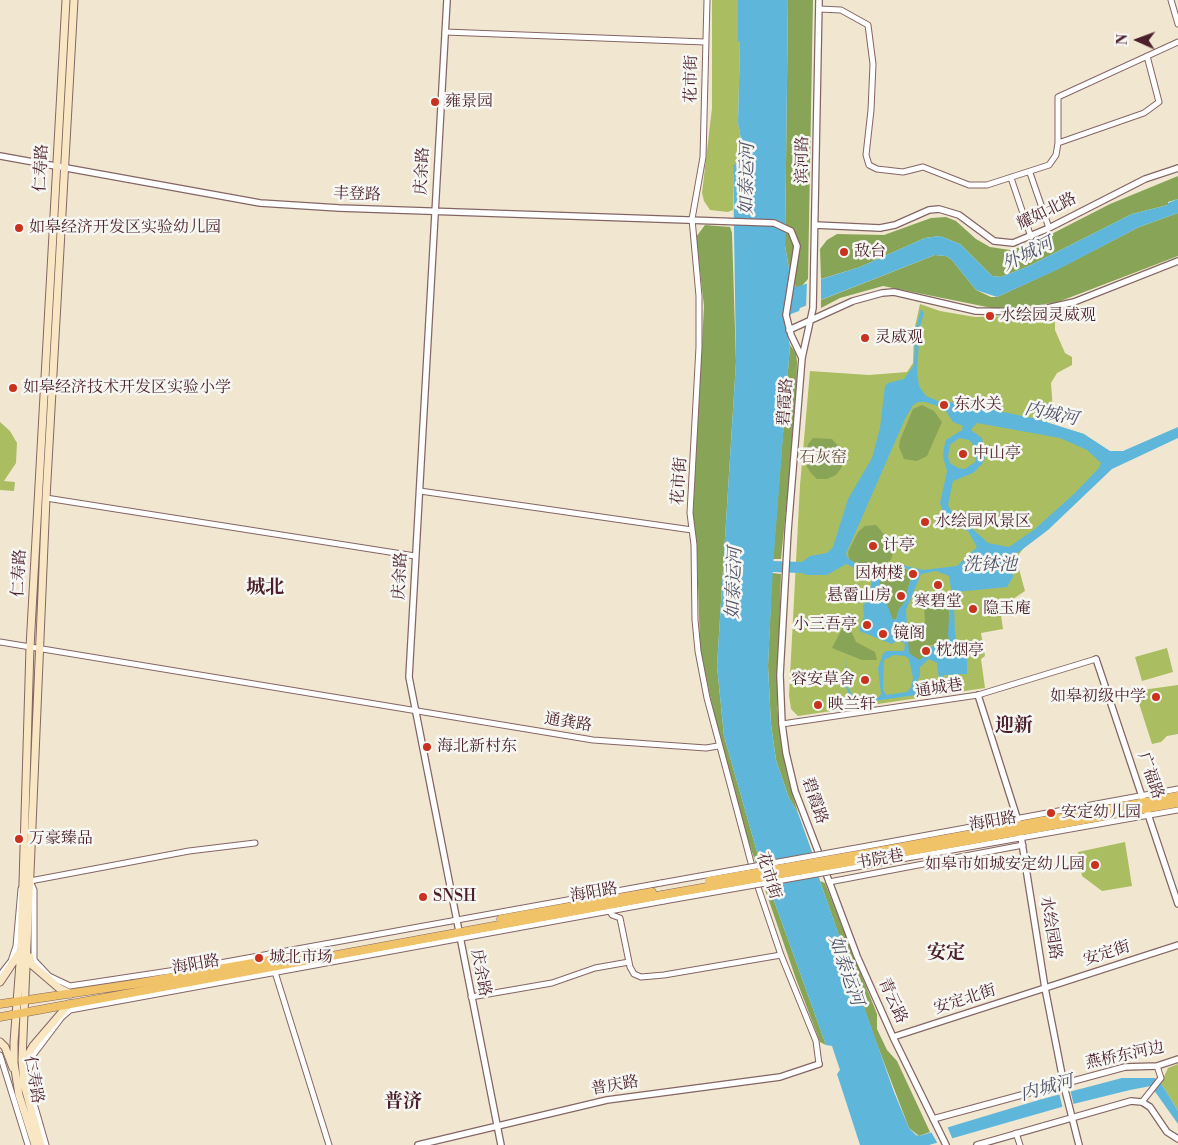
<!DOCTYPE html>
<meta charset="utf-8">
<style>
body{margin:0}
#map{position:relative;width:1178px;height:1145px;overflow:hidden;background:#f1e7d0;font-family:"Libre Bodoni",serif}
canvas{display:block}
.north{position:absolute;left:1113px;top:15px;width:50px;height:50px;-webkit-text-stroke:4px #f6f6f2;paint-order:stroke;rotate:272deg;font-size:14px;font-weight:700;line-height:20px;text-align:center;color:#4a1f2b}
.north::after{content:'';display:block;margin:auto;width:18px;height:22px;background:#4a1f2b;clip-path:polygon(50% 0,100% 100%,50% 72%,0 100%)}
</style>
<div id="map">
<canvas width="1178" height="1145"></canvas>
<div class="north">N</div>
</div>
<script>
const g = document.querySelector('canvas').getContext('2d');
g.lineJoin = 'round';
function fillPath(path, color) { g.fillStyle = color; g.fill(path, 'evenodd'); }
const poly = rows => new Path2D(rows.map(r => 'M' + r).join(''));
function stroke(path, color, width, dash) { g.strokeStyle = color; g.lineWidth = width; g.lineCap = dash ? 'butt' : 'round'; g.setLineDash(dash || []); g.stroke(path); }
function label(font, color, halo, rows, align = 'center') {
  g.font = font + ' "Libre Bodoni","Noto Serif SC",serif'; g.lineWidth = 5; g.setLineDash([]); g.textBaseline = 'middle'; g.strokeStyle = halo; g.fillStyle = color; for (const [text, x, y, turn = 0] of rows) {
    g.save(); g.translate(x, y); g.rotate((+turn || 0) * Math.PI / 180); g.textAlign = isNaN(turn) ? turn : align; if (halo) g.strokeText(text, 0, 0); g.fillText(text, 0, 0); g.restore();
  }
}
const green = poly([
 [712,0,738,0,738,40,740,43,738,123,741,139,740,163,733,166,733,210,728,212,710,210,704,201,702,193,712,108],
 [920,304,940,311,975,317,1021,316,1055,313,1055,330,1065,353,1072,357,1072,365,1057,373,1051,383,1053,411,1050,424,1084,434,1109,466,1030,540,1016,558,1025,591,1013,599,999,601,1003,629,981,633,985,656,981,659,985,688,798,716,791,709,789,695,800,485,810,371,869,375,907,372,913,363,914,331],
 [0,422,10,431,17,443,16,463,4,481,15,482,14,491,0,490],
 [1167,648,1173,672,1142,681,1135,657],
 [1178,685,1178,734,1167,736,1161,742,1152,744,1135,691],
 [1125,842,1132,886,1102,891,1082,876,1078,852],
 [1178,1064,1178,1111,1161,1083,1168,1068]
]);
const forest = poly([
 [788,0,813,0,808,279,801,287,796,287,789,269,785,245],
 [1178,176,1178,199,1168,202,1168,205,1132,214,1029,266,1001,277,992,276,960,244,940,236,925,238,860,267,821,279,820,249,827,240,837,234,884,235,931,218,946,217,956,221,976,239,990,247,1010,250,1032,244,1110,204],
 [1178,213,1178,256,1058,302,1014,309,997,309,883,286,840,298,821,308,821,300,935,255,946,256,952,260,976,290,991,297,997,297,1060,268,1139,227],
 [705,225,730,227,732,233,736,362,717,666,724,736,759,859,826,1045,820,1042,796,979,742,823,714,714,700,648,697,551,693,514,704,306,696,237],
 [790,345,796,353,797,362,796,411,781,559,773,559],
 [922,405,934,411,942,422,927,456,917,461,904,459,899,447,900,440,913,409],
 [813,438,832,439,838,446,842,458,842,467,836,475,827,479,817,479,811,473,807,467,806,455,808,444],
 [876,525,895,547,891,560,870,572,849,559,848,552,858,532,865,526],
 [905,568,910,572,910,581,904,603,899,609,896,619,893,620,886,605,881,601,879,593,880,582,884,574],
 [772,573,781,574,777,708,787,775,798,813,789,798,776,760,771,724,768,666],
 [949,596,949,641,946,643,924,646,924,652,927,655,919,660,914,658,909,653,906,634,910,624,919,625,925,622,924,605,937,603,940,597],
 [843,627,852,633,856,642,875,652,877,660,862,660,832,648],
 [820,881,825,883,877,1014,877,1029,887,1050,897,1061,930,1132,919,1136,909,1128,875,1039]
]);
const water = poly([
 [738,0,788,0,785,245,789,269,796,287,860,267,925,238,940,236,960,244,992,276,1001,277,1029,266,1132,214,1168,205,1168,203,1178,199,1178,213,1139,227,1061,268,997,297,976,290,952,260,946,256,935,255,800,308,799,311,791,314,785,325,790,345,773,567,768,666,771,724,776,760,789,798,798,813,816,863,820,881,894,1092,909,1128,916,1135,919,1136,1042,1099,1122,1078,1155,1078,1161,1083,1178,1111,1178,1124,1151,1086,1130,1090,1065,1106,929,1145,860,1145,837,1074,840,1070,832,1046,826,1045,759,859,724,736,717,666,736,362,733,165,740,163,741,139,738,123,740,43,738,41],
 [921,309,924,313,920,327,917,371,919,386,926,396,938,401,960,403,1037,419,1084,434,1110,451,1123,451,1178,427,1178,438,1112,469,1048,530,1011,558,1013,577,1007,587,956,592,954,606,955,633,957,644,961,646,967,658,967,674,944,675,942,687,929,693,861,703,855,701,850,703,851,699,845,685,846,657,847,684,852,696,857,700,871,699,878,698,881,694,878,668,883,654,886,651,904,651,905,644,899,639,892,644,859,631,864,616,863,606,869,596,872,580,870,575,846,564,827,575,807,575,802,573,801,569,802,562,810,556,827,553,833,547,848,499,872,458,880,428,885,386,888,383,904,379,914,365,915,331],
 [918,402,925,402,944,408,953,422,963,426,962,430,946,440,944,447,943,457,947,471,940,503,946,521,968,531,977,547,957,566,923,570,902,565,886,568,879,574,870,572,849,559,846,554,905,419,913,405],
 [977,423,1060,438,1087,450,1101,463,1099,468,1075,493,1035,529,1009,547,988,543,966,523,954,516,948,505,953,481,973,473,982,464,985,458,982,438,972,431,972,428],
 [959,438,969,440,978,450,975,462,965,469,958,468,950,463,948,457,950,445],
 [905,568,917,573,917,576,910,581,904,603,899,609,896,619,893,620,887,604,881,601,879,593,880,582,884,574],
 [936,571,949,576,951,589,948,634,949,641,928,648,927,655,919,660,909,653,906,610,921,574],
 [894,655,905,656,909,659,913,678,911,687,907,692,886,695,883,689,884,660],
 [929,659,937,663,939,679,937,686,918,692,915,685,920,676,920,667]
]);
const pier = poly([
 [821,277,821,303,806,309,807,282],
 [1070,1089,1074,1106,1063,1109,1059,1093],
 [947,1126,953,1140,938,1144,930,1130]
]);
const river = poly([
 [758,566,815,568]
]);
const minor = poly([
 [707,0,703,157,692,219,699,296,699,347,690,513,694,545,695,620,698,651,707,698,753,870],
 [1171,0,1178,24],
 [819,9,841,10,868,25,873,64,871,110,866,155,869,165,877,169,903,172,923,167,969,185,987,185,1049,165,1056,155,1058,143,1144,113,1159,102,1147,56],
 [445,32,705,42],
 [1058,143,1058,97,1178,42],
 [1030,173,1049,228],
 [1011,178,1031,237],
 [420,491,692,530],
 [46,498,415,556],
 [0,642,593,740,706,748,718,746],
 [782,724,978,695,1096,659],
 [255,843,189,851,30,881,34,890,34,960,49,976,70,986,209,965,661,883],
 [873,845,1178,789],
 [879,863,1178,810],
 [756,881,781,955,816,1041,819,1064],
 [829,882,1023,845],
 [609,910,612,915,620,918,630,967,634,974,641,977,664,975,781,955],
 [274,969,329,1145],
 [0,975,11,961,16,946,21,889],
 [471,997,552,983,595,968,629,962],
 [0,1055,28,1145],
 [1142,1102,1161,1078,1157,1066],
 [1016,1133,1020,1145],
 [46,1145,29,1086,29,1070,34,1054,62,1017,70,1010,664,901]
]);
const tertiary = poly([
 [447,0,409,677,501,1145],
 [819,0,813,308,802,358,788,531,780,675,782,724,786,753,795,791,821,859],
 [0,156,260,203,339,208,774,223,791,231,797,246,786,315,791,335,802,358],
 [815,225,880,228,895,225,929,210,939,209,959,215,994,241,1013,243,1049,228,1145,179,1178,168],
 [789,330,853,301,882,293,894,292,976,311,1030,312,1074,302,1178,261],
 [1096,659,1178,904],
 [978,695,1019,824,1045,988,1065,1090,1079,1145],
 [824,868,857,956,893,1037,946,1145],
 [893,1037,1178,945],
 [933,1119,1125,1067,1157,1066,1178,1059],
 [418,1145,607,1100,780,1077,819,1064],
 [977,1145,1131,1101,1142,1102,1150,1107,1167,1132,1178,1139]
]);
const secondary = poly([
 [30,957,31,964,59,988,71,994],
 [0,982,20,952],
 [0,1042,5,1047,13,1068],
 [25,1066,25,1060,33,1046,69,1004],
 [35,1145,19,1095,14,1063,14,1042,21,950,30,647,66,0],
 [41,1145,24,1084,22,1060,46,498,74,0]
]);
const primary = poly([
 [874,852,1178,796],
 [877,857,1178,803],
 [501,919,652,892],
 [0,1004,134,984,315,952],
 [0,1017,662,895]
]);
const minorBridge = poly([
 [661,883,873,845],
 [664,901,879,863]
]);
const primaryBridge = poly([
 [709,881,874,852],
 [662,895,877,857]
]);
const markers = [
 [435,102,5,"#c8321e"],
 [19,228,5,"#c8321e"],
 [844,252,5,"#c8321e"],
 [990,316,5,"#c8321e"],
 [865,338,5,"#c8321e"],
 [13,388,5,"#c8321e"],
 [944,405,5,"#c8321e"],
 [963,454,5,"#c8321e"],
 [925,522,5,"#c8321e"],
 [873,546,5,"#c8321e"],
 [913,574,5,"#c8321e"],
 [938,585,5,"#c8321e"],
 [901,596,5,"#c8321e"],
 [973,609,5,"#c8321e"],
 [867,625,5,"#c8321e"],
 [883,634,5,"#c8321e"],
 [926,651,5,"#c8321e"],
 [865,680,5,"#c8321e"],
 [1156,697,5,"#c8321e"],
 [818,705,5,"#c8321e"],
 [427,747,5,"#c8321e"],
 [1051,813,5,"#c8321e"],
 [19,839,5,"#c8321e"],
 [1095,865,5,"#c8321e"],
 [423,897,5,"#c8321e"],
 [259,958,5,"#c8321e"]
];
const streetNames = [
 ["花市街",692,79,-89],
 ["滨河路",803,160,-89],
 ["仁寿路",42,168,-87],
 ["庆余路",423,171,-87],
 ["丰登路",357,195,2],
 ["耀如北路",1047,212,-26],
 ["碧霞路",786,402,-86],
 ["花市街",680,481,-86],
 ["仁寿路",20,573,-87],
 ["庆余路",401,576,-87],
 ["通城巷",939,689,-9],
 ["通龚路",568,723,9],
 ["广福路",1150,776,71],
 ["碧霞路",814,801,71],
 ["海阳路",993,822,-10],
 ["书院巷",880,860,-10],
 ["花市街",768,876,73],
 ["海阳路",594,893,-10],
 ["水绘园路",1050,928,81],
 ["安定街",1107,954,-18],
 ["海阳路",196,965,-10],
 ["庆余路",480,973,79],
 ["安定北街",965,1000,-18],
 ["青云路",892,1001,66],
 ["燕桥东河边",1125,1056,-12],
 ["仁寿路",33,1080,80],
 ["普庆路",615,1086,-10]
];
const poiNames = [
 ["雍景园",445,102],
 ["如皋经济开发区实验幼儿园",29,228],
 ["敌台",854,252],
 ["水绘园灵威观",1000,316],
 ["灵威观",875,338],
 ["如皋经济技术开发区实验小学",23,388],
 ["东水关",954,405],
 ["中山亭",973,454],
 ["水绘园风景区",935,522],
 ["计亭",883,546],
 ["因树楼",903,574,"right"],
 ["悬霤山房",891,596,"right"],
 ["寒碧堂",938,602,"center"],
 ["隐玉庵",983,609],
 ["小三吾亭",857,625,"right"],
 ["镜阁",893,634],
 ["枕烟亭",936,651],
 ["容安草舍",855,680,"right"],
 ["如皋初级中学",1146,697,"right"],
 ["映兰轩",828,705],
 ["海北新村东",437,747],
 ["安定幼儿园",1061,813],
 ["万豪臻品",29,839],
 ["如皋市如城安定幼儿园",1085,865,"right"],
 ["SNSH",433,897],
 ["城北市场",269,958]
];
const parkNames = [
 ["石灰窑",823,458]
];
const waterNames = [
 ["如泰运河",748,179,-89],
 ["外城河",1028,255,-26],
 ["内城河",1051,415,12],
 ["洗钵池",990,566],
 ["如泰运河",735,583,-88],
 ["如泰运河",845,971,71],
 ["内城河",1047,1089,-15]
];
const quarterNames = [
 ["城北",265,588],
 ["迎新",1014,726],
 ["安定",946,953],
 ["普济",403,1102]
];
fillPath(green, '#abbd61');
fillPath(forest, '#88a457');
fillPath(water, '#5eb7db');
fillPath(pier, '#f1e7d0');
stroke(river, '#5eb7db', 11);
stroke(minor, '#846565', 7);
stroke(tertiary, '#846565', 8);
stroke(secondary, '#846565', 9);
stroke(primary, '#846565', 9);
stroke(minor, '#fff', 5);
stroke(tertiary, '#fff', 5.5);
stroke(secondary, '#f9e7c3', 7);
stroke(primary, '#f1c369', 8);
stroke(minorBridge, '#846565', 7, []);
stroke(primaryBridge, '#846565', 9, []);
stroke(minorBridge, '#fff', 5);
stroke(primaryBridge, '#f1c369', 8);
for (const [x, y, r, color] of markers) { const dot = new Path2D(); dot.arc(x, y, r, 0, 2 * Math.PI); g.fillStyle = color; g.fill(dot); stroke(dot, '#f6f6f2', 2); }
label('16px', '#4a1f2b', '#f6f6f2', streetNames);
label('16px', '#4a1f2b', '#f6f6f2', poiNames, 'left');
label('16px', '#674e3b', '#f6f6f2', parkNames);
label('italic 18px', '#515469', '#f6f6f2', waterNames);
label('bold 19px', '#4a1f2b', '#f6f6f2', quarterNames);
</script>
